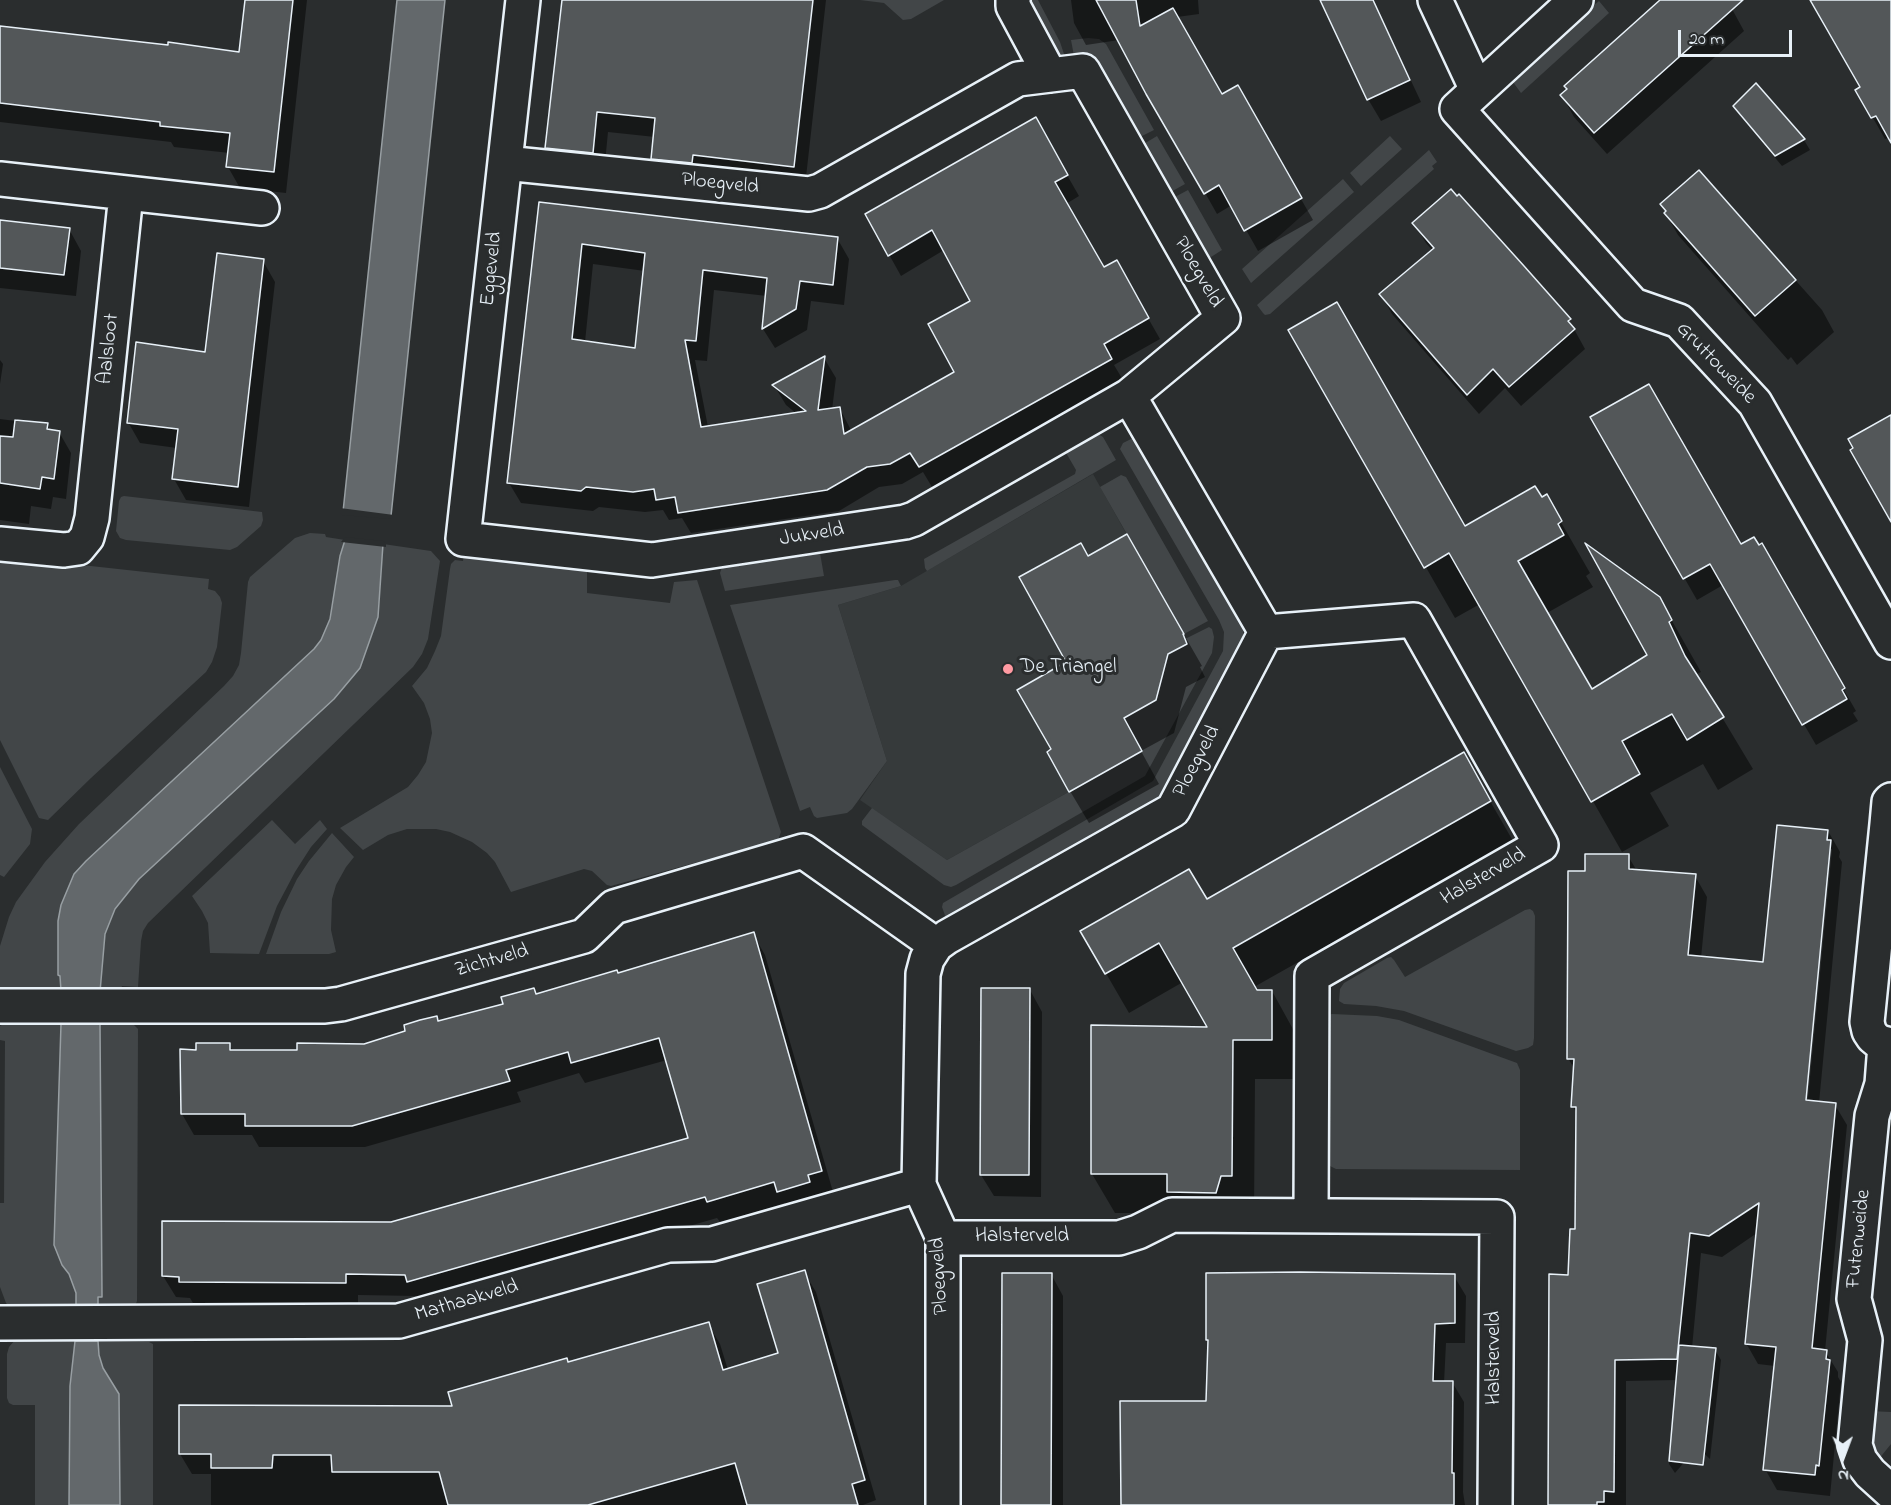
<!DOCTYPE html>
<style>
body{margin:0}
#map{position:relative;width:1891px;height:1505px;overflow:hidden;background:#2a2d2e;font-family:"Indie Flower",sans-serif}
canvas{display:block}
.north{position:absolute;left:1813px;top:1427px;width:60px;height:60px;-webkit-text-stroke:4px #2a2d2e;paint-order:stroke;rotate:179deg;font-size:16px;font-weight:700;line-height:24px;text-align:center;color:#e8f1f8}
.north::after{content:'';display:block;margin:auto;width:21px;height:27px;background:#e8f1f8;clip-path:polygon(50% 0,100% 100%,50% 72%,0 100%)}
.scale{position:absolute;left:1678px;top:30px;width:114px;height:27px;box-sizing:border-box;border:3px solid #e8f1f8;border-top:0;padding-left:8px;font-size:18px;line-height:21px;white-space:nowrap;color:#e8f1f8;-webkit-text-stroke:4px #2a2d2e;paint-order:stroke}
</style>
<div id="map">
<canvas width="1891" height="1505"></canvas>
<div class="north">N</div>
<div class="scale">20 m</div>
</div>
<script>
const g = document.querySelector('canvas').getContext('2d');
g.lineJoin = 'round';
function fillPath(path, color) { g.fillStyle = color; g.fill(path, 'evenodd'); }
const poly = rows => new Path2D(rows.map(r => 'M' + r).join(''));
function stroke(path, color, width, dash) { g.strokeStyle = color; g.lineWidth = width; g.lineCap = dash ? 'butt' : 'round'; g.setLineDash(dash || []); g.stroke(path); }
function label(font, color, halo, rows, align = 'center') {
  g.font = font + ' "Indie Flower",sans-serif'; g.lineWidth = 6; g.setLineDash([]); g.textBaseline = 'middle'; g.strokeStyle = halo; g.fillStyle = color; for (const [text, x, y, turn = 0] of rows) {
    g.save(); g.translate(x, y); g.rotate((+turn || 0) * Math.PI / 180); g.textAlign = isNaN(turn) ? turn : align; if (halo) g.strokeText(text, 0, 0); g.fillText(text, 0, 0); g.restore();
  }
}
const built = poly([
 [1093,474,1151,578,1153,578,1184,634,1183,635,1187,644,1163,676,1156,701,1124,718,1142,751,947,860,860,800,887,761,838,605,901,586]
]);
const green = poly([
 [860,0,944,0,911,19,903,20,884,3],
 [1026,0,1038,0,1060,42,1065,57,1058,58],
 [1599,1,1609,13,1521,93,1510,78],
 [1088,38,1099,39,1106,44,1154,130,1138,138,1094,59,1088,55,1074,56,1071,40],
 [1157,136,1185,184,1169,193,1142,145],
 [1390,136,1402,149,1361,186,1350,173],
 [1429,150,1437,162,1432,166,1434,169,1270,314,1265,315,1263,313,1257,305],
 [1343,179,1354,192,1251,283,1242,269],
 [1188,190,1222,250,1211,257,1207,257,1173,198],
 [1092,434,1098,434,1103,437,1116,460,927,571,925,568,924,559,1075,474,1076,470,1065,451],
 [1135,437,1239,619,1243,630,1244,645,1169,789,1159,799,947,921,942,907,943,903,1153,781,1223,651,1224,632,1219,620,1120,449,1123,443],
 [1121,475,1126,477,1208,621,1184,634,1100,487],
 [124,496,262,512,263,520,261,526,237,547,230,550,126,540,120,538,116,531,119,501,121,497],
 [310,533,325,534,326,537,345,540,340,556,330,619,321,640,314,649,86,861,74,874,61,905,58,921,58,975,60,976,61,991,0,991,0,946,9,917,16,902,45,862,79,824,224,686,233,676,239,665,241,653,248,582,250,577,295,538],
 [383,544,431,551,440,561,428,639,422,654,413,667,148,923,143,931,141,941,138,987,122,986,120,991,100,992,105,934,115,910,139,879,334,699,360,668,378,617],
 [818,551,820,553,824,576,725,591,720,573,722,567,730,563],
 [464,553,587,567,587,593,670,603,674,582,697,580,781,832,778,840,611,886,607,885,592,871,584,869,511,892,495,862,487,853,472,842,450,832,436,829,407,829,388,835,363,850,340,828,408,787,418,775,426,762,432,733,430,719,424,703,412,686,427,668,435,651,441,636,450,569,451,564,455,560,463,561],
 [0,556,209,579,208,589,215,591,220,597,222,603,217,647,212,662,206,672,91,778,48,820,39,818,0,740],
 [895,580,898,580,901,586,838,605,887,761,852,809,847,813,817,818,814,816,810,807,800,811,730,605],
 [1209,627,1212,629,1214,637,1212,653,1145,776,956,885,951,887,944,885,862,825,862,821,872,808,947,860,1142,751,1124,718,1156,700,1163,676,1155,662,1187,644,1185,639],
 [0,767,32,829,30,844,4,877,0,875],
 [272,820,295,844,320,820,327,829,311,847,295,872,277,906,259,954,210,953,208,923,202,911,192,896],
 [332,833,354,857,346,867,336,885,332,899,331,930,336,952,329,954,266,954,281,912,297,879,309,861],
 [1530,909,1533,911,1535,916,1534,1038,1533,1045,1528,1048,1516,1051,1404,1011,1376,1006,1344,1004,1339,1001,1340,989,1344,983,1387,958,1391,957,1394,960,1405,977,1525,910],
 [1332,1014,1377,1016,1399,1020,1517,1063,1520,1070,1520,1170,1336,1169,1330,1166,1327,1161,1328,1015],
 [11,1020,61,1024,54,1245,62,1265,69,1274,76,1293,76,1308,10,1307,6,1303,0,1287,0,1203,4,1203,5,1041,0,1040,0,1026],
 [100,1024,134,1025,138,1029,137,1301,135,1306,98,1308,98,1297,102,1297],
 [24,1336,56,1336,56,1340,75,1341,70,1386,69,1505,35,1505,35,1405,13,1405,9,1403,7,1398,7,1354,9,1347,15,1340],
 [98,1341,149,1342,153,1344,153,1505,120,1505,119,1394,103,1368,99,1355],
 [1869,1411,1891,1412,1891,1444,1874,1465,1866,1441]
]);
const water = poly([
 [397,0,445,0,391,516,343,512,397,0],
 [345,540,383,544,378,617,360,668,334,699,139,879,115,909,105,934,100,992,61,991,60,976,58,975,58,921,61,905,74,874,86,861,314,649,321,640,330,619,340,556,345,540],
 [61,1024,100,1024,102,1297,98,1297,98,1308,76,1308,76,1293,69,1274,62,1265,54,1245,61,1024],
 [75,1341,98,1341,99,1355,103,1368,119,1394,120,1505,69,1505,70,1386,75,1341]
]);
const pier = poly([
 [340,508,394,515,394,516,391,519,342,515,340,513],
 [345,537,383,541,386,543,386,547,341,542]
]);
const shadow = poly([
 [246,0,307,0,286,193,240,188,228,167,230,153,174,147,171,142,0,122,0,28,240,53],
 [563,0,826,0,805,186,665,179,653,159,655,137,608,132,604,173,558,168,547,148],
 [1071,0,1198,0,1199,14,1177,17,1221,96,1237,87,1313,220,1258,251,1232,205,1217,214,1119,40,1086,45,1074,23],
 [1322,0,1373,0,1421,102,1381,121,1368,99],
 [1662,0,1723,0,1732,9,1744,31,1607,154,1574,117,1562,95],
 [1812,0,1891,0,1891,137,1885,139,1857,90,1862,88],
 [1756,86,1804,140,1810,150,1782,166,1741,117,1735,106],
 [1035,119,1079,196,1066,204,1103,269,1116,262,1160,339,1114,365,1123,380,932,487,923,472,902,484,879,487,839,511,691,533,682,518,669,520,663,510,645,512,599,507,593,511,521,503,509,483,540,204,837,238,849,259,844,305,811,301,807,330,775,348,763,329,767,296,714,290,707,361,695,360,708,427,797,414,786,405,774,385,824,358,836,378,832,410,840,409,852,432,956,373,972,301,944,250,901,276,867,215],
 [593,264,645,271,636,350,585,342],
 [1699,172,1822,310,1834,332,1797,365,1791,357,1788,360,1678,235,1666,214,1667,212,1662,204],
 [0,222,69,229,81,251,76,296,0,288],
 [1414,223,1569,320,1585,349,1521,406,1505,388,1479,414,1392,314,1381,294,1433,251,1426,243],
 [263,261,275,282,249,507,186,500,174,479,177,448,140,443,128,422,207,354],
 [1290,330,1465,528,1546,496,1590,573,1586,576,1593,587,1547,613,1592,691,1649,655,1659,598,1701,672,1697,674,1705,689,1753,769,1718,790,1703,764,1650,793,1669,826,1622,852,1480,604,1455,618],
 [0,360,3,364,0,384],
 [1592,417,1740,546,1758,547,1761,545,1856,711,1853,713,1858,721,1816,745,1723,585,1697,600],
 [0,419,47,425,50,431,59,432,71,453,66,499,53,497,51,509,31,506,29,524,0,520],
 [1088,558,1171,612,1202,666,1200,667,1205,677,1186,687,1174,733,1141,751,1159,784,1089,823,1070,791,1053,750],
 [1463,754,1513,841,1254,987,1257,991,1272,991,1294,1031,1294,1079,1255,1079,1254,1215,1244,1215,1239,1232,1192,1231,1181,1213,1115,1213,1092,1174,1209,1029,1183,982,1129,1013,1082,932,1206,901],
 [1828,831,1840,852,1839,857,1842,862,1819,1103,1835,1105,1847,1125,1825,1351,1838,1372,1838,1377,1841,1382,1830,1496,1777,1490,1765,1469,1775,1366,1758,1364,1746,1343,1757,1233,1722,1257,1701,1253,1692,1348,1715,1350,1721,1360,1710,1459,1697,1447,1675,1473,1669,1464,1677,1380,1626,1381,1626,1505,1549,1505,1569,1276,1576,1231,1577,1114,1573,1107,1575,1070,1568,1058,1586,873,1628,856,1637,871,1695,876,1707,897,1701,958,1765,963],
 [1829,849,1832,849,1807,1108,1804,1108],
 [753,934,765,955,833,1192,819,1196,821,1204,790,1213,785,1203,721,1223,717,1218,421,1303,416,1296,358,1295,358,1304,193,1303,190,1298,176,1297,163,1276,391,1223,690,1139,667,1060,585,1083,579,1073,517,1092,521,1102,365,1147,259,1147,252,1135,194,1135,182,1114,229,1044,233,1051,299,1051,364,1046,407,1032,436,1017,439,1022,618,974],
 [1030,990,1042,1012,1041,1197,994,1196,981,1175],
 [804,1272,816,1292,876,1500,863,1505,211,1505,211,1474,192,1474,180,1454,454,1407,569,1364,708,1324,720,1344,728,1370,778,1355],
 [1051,1274,1063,1296,1063,1505,1003,1505],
 [1454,1276,1466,1296,1465,1343,1446,1343,1444,1383,1452,1382,1464,1402,1463,1492,1465,1505,1122,1505,1207,1403,1209,1342,1208,1339]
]);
const building = poly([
 [245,0,293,0,274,172,226,167,230,133,160,126,160,122,0,103,0,26,168,45,168,42,239,52,245,0],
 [562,0,813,0,794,167,693,155,692,163,651,159,655,118,597,112,593,153,545,148,562,0],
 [1096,0,1136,0,1140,26,1173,8,1222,94,1238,85,1302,198,1244,231,1219,185,1204,194,1146,94,1096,0],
 [1320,0,1373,0,1410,80,1367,100,1320,0],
 [1660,0,1743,0,1594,133,1560,95,1567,89,1564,86,1660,0],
 [1810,0,1891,0,1891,143,1876,116,1871,118,1855,90,1860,87,1810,0],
 [1756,83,1805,139,1775,156,1733,106,1756,83],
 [1036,117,1068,175,1055,182,1104,267,1117,260,1149,318,1104,344,1112,359,919,467,910,453,890,464,867,467,827,490,678,513,675,497,656,500,654,489,633,492,586,487,581,491,507,483,539,202,838,237,833,285,800,281,796,309,762,329,767,278,703,270,696,341,685,340,701,427,806,411,772,385,825,356,818,410,840,407,844,434,954,372,928,324,970,301,932,230,888,256,865,214,1036,117],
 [582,244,645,253,635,348,572,339,582,244],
 [1699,170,1796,280,1755,316,1664,213,1666,211,1660,204,1699,170],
 [1451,189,1457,196,1459,194,1524,266,1571,319,1568,321,1575,329,1509,387,1493,369,1467,395,1379,294,1434,248,1412,223,1451,189],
 [0,220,70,228,64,275,0,268,0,220],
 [217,253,264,259,238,487,172,479,178,429,127,423,136,342,205,352,217,253],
 [1337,302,1465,526,1535,486,1542,497,1547,494,1562,521,1558,524,1564,535,1518,561,1592,689,1647,655,1585,543,1660,597,1672,620,1669,622,1685,656,1724,717,1687,740,1672,714,1622,741,1640,774,1591,802,1449,553,1424,568,1288,330,1337,302],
 [1649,384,1741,544,1754,537,1759,545,1762,543,1845,688,1842,690,1847,699,1802,725,1710,564,1683,579,1590,417,1649,384],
 [1891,415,1891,522,1850,450,1853,448,1848,439,1891,415],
 [15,420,48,423,47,429,60,431,54,479,42,477,40,489,0,483,0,436,13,437,15,420],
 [1127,534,1184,634,1183,634,1187,644,1168,654,1156,700,1124,718,1142,751,1069,792,1047,752,1051,749,1017,690,1066,662,1019,577,1081,543,1088,556,1127,534],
 [1464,752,1491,801,1233,948,1257,990,1272,990,1272,1040,1233,1040,1232,1176,1221,1176,1216,1193,1167,1192,1167,1174,1091,1174,1091,1025,1207,1027,1159,943,1105,974,1080,931,1189,869,1207,899,1464,752],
 [1777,825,1828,830,1827,840,1831,840,1806,1100,1836,1103,1812,1348,1827,1350,1826,1359,1830,1360,1819,1466,1816,1465,1815,1475,1763,1470,1776,1347,1745,1344,1759,1203,1709,1236,1690,1233,1677,1359,1615,1360,1614,1492,1604,1491,1604,1502,1597,1502,1597,1505,1548,1505,1549,1274,1568,1275,1570,1229,1575,1229,1576,1107,1571,1107,1574,1059,1567,1059,1568,871,1585,871,1585,854,1629,854,1629,869,1696,874,1688,955,1763,962,1777,825],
 [754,932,822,1171,808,1175,810,1182,777,1192,774,1182,707,1202,705,1197,407,1282,405,1275,346,1274,346,1283,179,1282,179,1277,162,1276,162,1221,391,1222,688,1138,659,1038,571,1063,568,1052,506,1070,510,1081,352,1126,245,1126,245,1114,181,1114,180,1049,196,1050,196,1043,230,1043,230,1050,297,1050,297,1043,364,1044,405,1031,404,1025,420,1020,437,1016,438,1021,503,1004,501,997,534,988,536,994,617,970,618,973,754,932],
 [981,988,1030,988,1029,1175,980,1175,981,988],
 [805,1270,865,1480,852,1484,858,1505,747,1505,735,1463,588,1505,448,1505,439,1472,332,1472,331,1455,273,1455,272,1468,211,1468,211,1454,179,1454,179,1405,452,1406,448,1392,567,1358,568,1362,709,1322,723,1370,778,1353,757,1284,805,1270],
 [1300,1272,1455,1274,1455,1323,1435,1324,1433,1381,1453,1381,1452,1473,1454,1473,1454,1505,1121,1505,1120,1401,1206,1401,1208,1340,1206,1340,1206,1273,1300,1272],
 [1002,1273,1052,1273,1051,1505,1001,1505,1002,1273],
 [1679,1345,1716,1348,1703,1465,1669,1461,1679,1345]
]);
const minor = poly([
 [1013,0,1013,6,1050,75],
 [1435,0,1477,90],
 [1576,0,1457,109,1633,305,1679,321,1755,403,1891,642],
 [505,163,809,194,820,191,1018,79,1083,71,1223,318,1129,396,914,519,905,522,652,560,463,539,523,0],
 [0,179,262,208],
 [0,544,64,550,78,548,87,537,92,518,126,194],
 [1266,632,1414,620,1541,845,1312,976,1311,1215],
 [1891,800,1889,802,1887,824,1867,1022,1869,1031,1873,1037,1879,1042,1891,1045],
 [0,1006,325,1006,341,1004,584,936,614,907,803,851,936,945],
 [1885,1045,1882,1084,1872,1116,1854,1299,1865,1340,1855,1445,1860,1460,1870,1473,1891,1492],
 [943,1238,1119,1238,1138,1232,1172,1215,1497,1217,1495,1505],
 [0,1323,399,1321,668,1245,712,1244,919,1185],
 [943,1505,943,1238,919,1185,923,974,927,959,936,945,947,937,1173,810,1266,632,1129,396]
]);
const markers = [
 [1008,669,6,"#ff9aa2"]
];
const streetNames = [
 ["Ploegveld",720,185,6],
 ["Eggeveld",493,269,-84],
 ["Ploegveld",1197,273,60],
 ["Aalsloot",110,349,-84],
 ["Gruttoweide",1715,364,46],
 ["Jukveld",812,536,-9],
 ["Ploegveld",1198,762,-62],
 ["Halsterveld",1484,878,-30],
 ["Zichtveld",492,962,-16],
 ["Halsterveld",1022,1238],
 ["Futenweide",1860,1239,-84],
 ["Ploegveld",941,1276,-93],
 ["Mathaakveld",467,1302,-16],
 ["Halsterveld",1496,1358,-90]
];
const poiNames = [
 ["De Triangel",1020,669]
];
fillPath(built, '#363a3b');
fillPath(green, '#424648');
fillPath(water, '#63686b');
stroke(water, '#989fa3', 1.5);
fillPath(pier, '#2a2d2e');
fillPath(shadow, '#0007');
fillPath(building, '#535759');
stroke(building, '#e8f1f8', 1.5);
stroke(minor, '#e8f1f8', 38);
stroke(minor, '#2a2d2e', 33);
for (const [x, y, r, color] of markers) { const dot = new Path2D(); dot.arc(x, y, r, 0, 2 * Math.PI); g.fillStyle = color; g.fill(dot); stroke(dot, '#2a2d2e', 2); }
label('21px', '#e8f1f8', '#2a2d2e', streetNames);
label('21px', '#e8f1f8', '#2a2d2e', poiNames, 'left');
</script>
